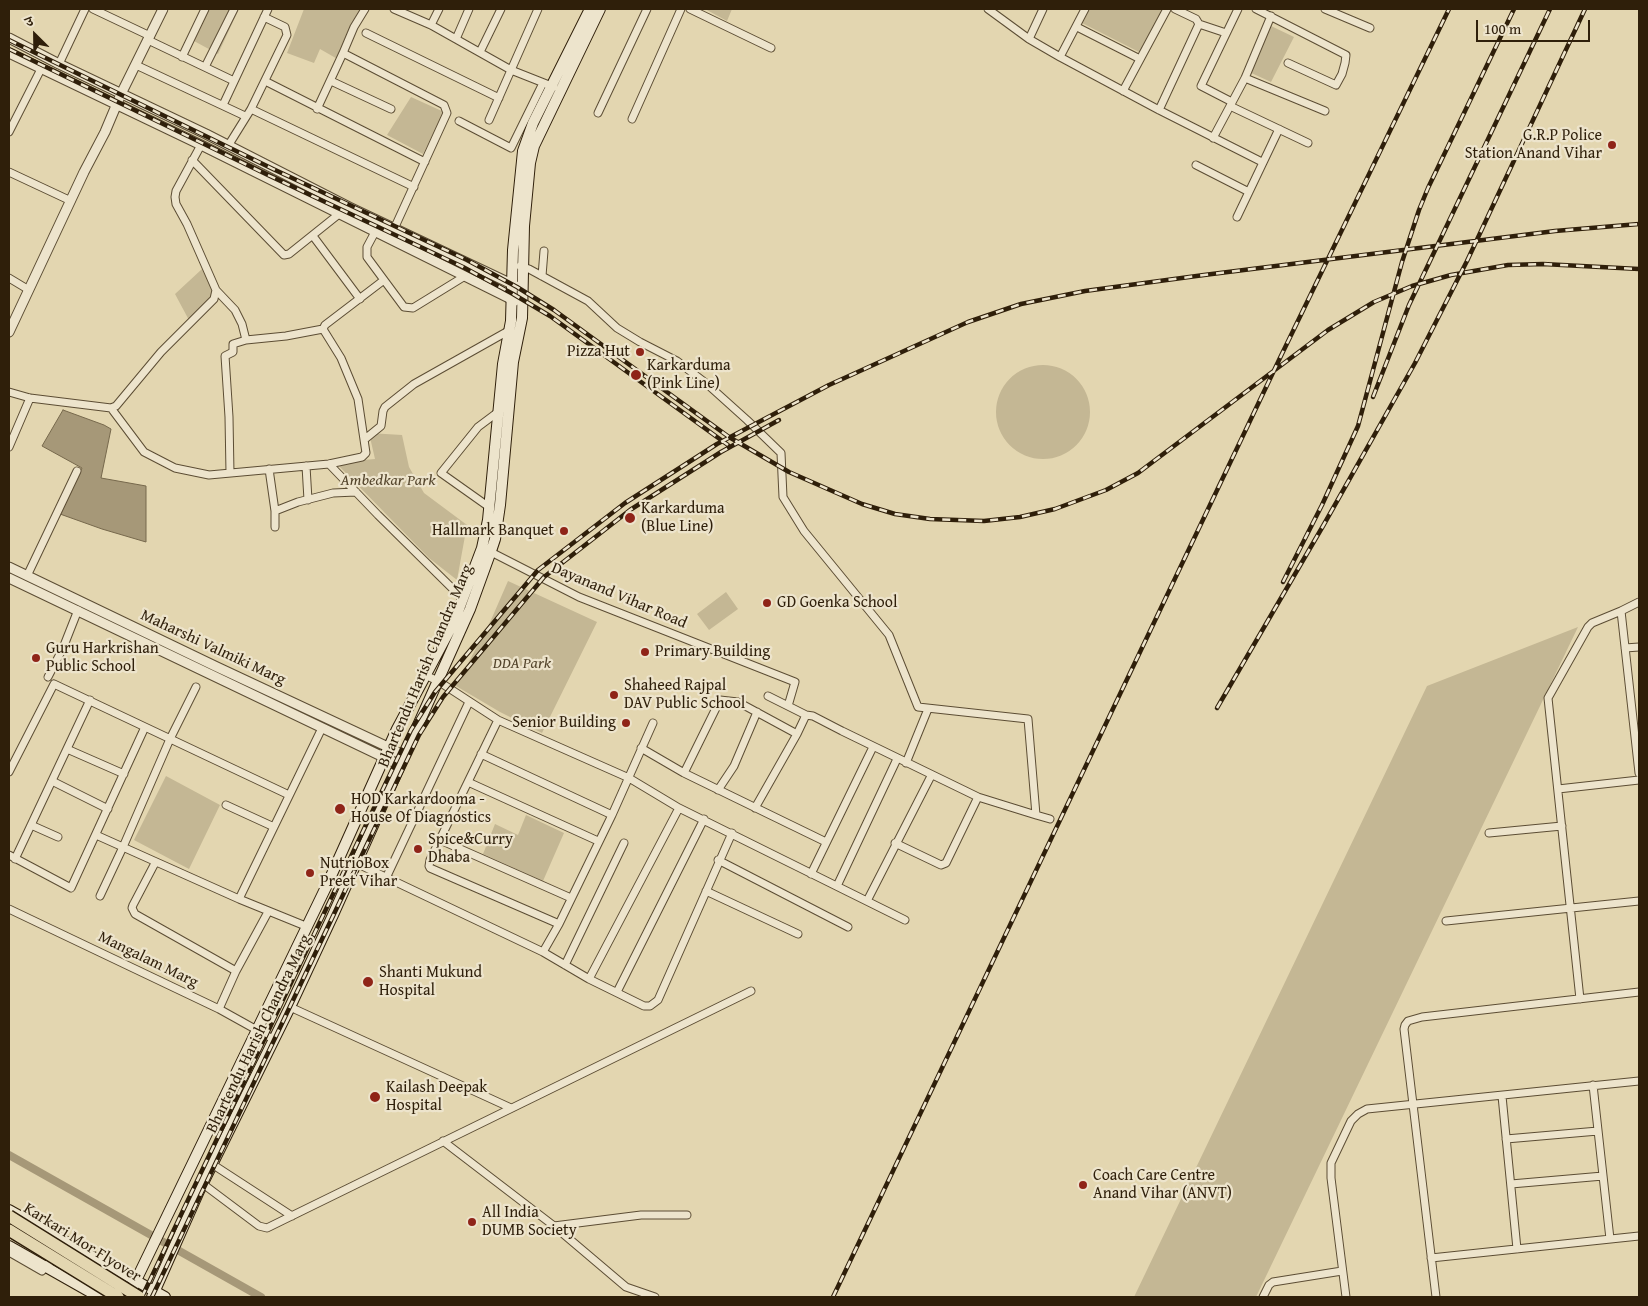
<!DOCTYPE html>
<meta charset="utf-8">
<style>
body{margin:0}
#map{position:relative;width:1648px;height:1306px;overflow:hidden;background:#e3d6b0;font-family:"Gentium Book Plus","Noto Serif Devanagari",serif}
canvas{display:block}
.frame{position:absolute;inset:0;border:10px solid #2f1f0a;pointer-events:none}
.north{position:absolute;left:10px;top:10px;width:50px;height:50px;-webkit-text-stroke:4px #ede4cc;paint-order:stroke;rotate:337deg;font-size:14px;font-weight:700;line-height:20px;text-align:center;color:#2f1f0a}
.north::after{content:'';display:block;margin:auto;width:18px;height:22px;background:#2f1f0a;clip-path:polygon(50% 0,100% 100%,50% 72%,0 100%)}
.scale{position:absolute;left:1476px;top:20px;width:114px;height:22px;box-sizing:border-box;border:2px solid #2f1f0a;border-top:0;padding-left:6px;font-size:15px;line-height:18px;white-space:nowrap;color:#2f1f0a;-webkit-text-stroke:4px #ede4cc;paint-order:stroke}
</style>
<div id="map">
<canvas width="1648" height="1306"></canvas>
<div class="frame"></div>
<div class="north">उ</div>
<div class="scale">100 m</div>
</div>
<script>
const g = document.querySelector('canvas').getContext('2d');
g.lineJoin = 'round';
function fillPath(path, color) { g.fillStyle = color; g.fill(path, 'evenodd'); }
const poly = rows => new Path2D(rows.map(r => 'M' + r).join(''));
function stroke(path, color, width, dash) { g.strokeStyle = color; g.lineWidth = width; g.lineCap = dash ? 'butt' : 'round'; g.setLineDash(dash || []); g.stroke(path); }
function label(font, color, halo, rows, align = 'center') {
  g.font = font + ' "Gentium Book Plus",serif'; g.lineWidth = 4.5; g.setLineDash([]); g.textBaseline = 'middle'; g.strokeStyle = halo; g.fillStyle = color; for (const [text, x, y, turn = 0] of rows) {
    g.save(); g.translate(x, y); g.rotate((+turn || 0) * Math.PI / 180); g.textAlign = isNaN(turn) ? turn : align; if (halo) g.strokeText(text, 0, 0); g.fillText(text, 0, 0); g.restore();
  }
}
const green = poly([
 [208,9,239,9,218,54,194,41],
 [304,9,365,9,341,61,320,49,314,63,287,53],
 [705,9,732,9,727,21],
 [1087,9,1161,9,1163,10,1141,53,1080,22],
 [1271,26,1294,37,1271,82,1247,71],
 [411,97,444,112,423,154,387,135],
 [202,269,218,299,190,322,175,294],
 '996 412a47 47 0 1 1 94 0a47 47 0 1 1-94 0Z',
 [369,433,402,435,409,467,424,493,467,525,457,580,429,558,338,465,339,462,375,459],
 [508,581,597,622,542,733,500,712,456,686,491,620],
 [726,592,738,609,709,630,697,614],
 [1578,627,1256,1297,1134,1297,1427,686],
 [166,776,220,805,189,869,134,840],
 [526,815,564,833,543,881,483,854,495,824,518,835]
]);
const water = poly([
 [63,410,104,425,111,429,101,478,146,486,146,542,102,529,60,514,82,468,42,446,63,410]
]);
const canal = poly([
 [9,1155,261,1297]
]);
const minor = poly([
 [93,9,150,36],
 [394,9,431,25,511,70,554,87],
 [690,9,771,48],
 [988,9,1029,39,1060,57],
 [1085,9,1060,57,1159,110,1262,162],
 [1256,9,1346,55,1345,63,1342,74,1336,85,1288,63],
 [1325,9,1370,28],
 [1199,24,1226,33],
 [431,25,439,9],
 [1077,27,1140,59],
 [366,33,499,98],
 [456,39,469,9],
 [1029,39,1043,9],
 [148,40,234,81],
 [480,52,501,9],
 [343,53,354,27,365,9],
 [182,57,205,9],
 [59,64,85,9],
 [136,65,245,116],
 [205,67,234,9],
 [1245,78,1325,111],
 [265,81,425,162],
 [331,81,391,109],
 [1123,91,1167,9],
 [1232,102,1201,86,1238,9],
 [223,105,268,9],
 [1230,106,1308,143],
 [251,109,414,187],
 [317,109,343,53,444,105,447,113,394,229],
 [1159,110,1199,24,1196,19,1175,9],
 [598,113,647,9],
 [632,119,681,9],
 [489,120,538,9],
 [459,121,511,148,543,83],
 [9,132,41,69],
 [1213,138,1245,78,1271,16],
 [228,146,251,109,287,35,285,27,264,17],
 [192,160,284,255,289,254,339,214],
 [1196,165,1249,192],
 [9,172,71,201],
 [1237,217,1279,129],
 [375,232,367,247,367,257,404,307,413,308,465,276],
 [313,236,360,299],
 [520,266,529,269,588,301,617,328,640,342,677,361,707,384,747,420,781,453,783,497,804,531,889,635,918,707,1028,719,1036,815,1050,819],
 [542,276,544,251],
 [9,278,29,290],
 [216,290,235,310,242,324,246,340],
 [9,392,30,398,111,408,116,406,161,352,214,299,216,290,187,224,176,204,175,197,176,191,201,145],
 [111,408,144,452,175,468,209,475,329,464,362,457,366,453,358,399,341,358,323,329,325,325,384,280],
 [365,439,381,426,383,411,385,407,414,384,510,330],
 [9,447,30,398],
 [329,464,378,515,462,598],
 [306,466,308,500],
 [269,469,275,511,298,502,333,493,356,492],
 [230,473,229,417,225,356,233,352,233,344,246,340,286,336,323,329],
 [489,507,441,473,478,427,498,412],
 [275,527,275,511],
 [487,550,579,597,795,682,788,706],
 [27,576,77,471],
 [1621,611,1639,773],
 [1625,648,1639,647],
 [425,675,438,681,498,720,629,778,679,808,905,920],
 [48,677,63,648,78,610],
 [768,696,806,715],
 [498,720,430,860,429,866,430,868,559,924],
 [641,748,684,773,826,842],
 [67,749,124,774],
 [481,754,612,815],
 [906,763,928,709],
 [9,772,54,684,289,795],
 [684,773,720,700,738,702,797,734],
 [52,781,108,809],
 [468,782,598,841],
 [1558,789,1639,780],
 [718,790,734,766,757,712],
 [226,805,274,827],
 [755,808,797,734,806,715,813,716,842,731,978,797,1036,815],
 [31,825,58,837],
 [1489,833,1562,826],
 [96,835,239,899,308,927],
 [440,840,571,898],
 [895,843,941,865,946,863,978,797],
 [9,855,71,888,145,727],
 [15,859,90,700],
 [718,860,848,927],
 [155,863,133,905,132,908,135,914,236,971],
 [356,863,543,952,589,979,644,1006,650,1006,658,1000,732,833],
 [811,874,873,747],
 [386,878,469,702],
 [837,886,897,759],
 [706,891,798,934],
 [100,896,123,847,170,739,196,687],
 [239,899,322,728],
 [867,901,931,776],
 [9,909,219,1009,273,1039],
 [1446,921,1639,901],
 [543,952,559,924,612,815,653,723],
 [565,965,624,843],
 [589,979,679,808],
 [617,992,704,819],
 [1580,999,1548,698,1588,627,1592,623,1621,611,1639,602],
 [290,1007,511,1108],
 [219,1009,236,971,268,912],
 [1593,1085,1610,1239],
 [1502,1096,1517,1249],
 [1506,1139,1598,1131],
 [443,1141,554,1226,626,1287,655,1297],
 [212,1164,292,1216],
 [203,1184,259,1226,267,1228,751,991],
 [1511,1184,1603,1176],
 [554,1226,641,1215,687,1215],
 [9,1252,42,1271,48,1264,54,1255],
 [1431,1258,1639,1236],
 [1263,1297,1269,1285,1273,1282,1342,1271],
 [1346,1297,1331,1178,1331,1163,1351,1121,1358,1114,1367,1109,1639,1081],
 [1436,1297,1404,1029,1405,1025,1408,1021,1422,1017,1639,992]
]);
const tertiary = poly([
 [9,38,59,64,206,134,349,207,516,286],
 [9,53,201,145,515,301],
 [9,332,84,172,105,132,121,94,163,9],
 [9,567,217,667,388,747,404,756],
 [9,578,400,765]
]);
const secondary = poly([
 [9,1210,165,1297],
 [9,1246,99,1297],
 [128,1297,327,885,397,729,454,622,482,548,488,520,503,364,511,321,513,250,523,151,533,123,590,9],
 [152,1297,199,1191,290,1007,333,915,470,609,491,551,495,539,500,505,513,362,522,318,524,226,530,163,534,146,600,9]
]);
const rail = poly([
 [9,40,273,169,467,260,517,287,554,310,729,437,789,472,862,504,895,514,930,519,984,521,1020,517,1055,509,1106,490,1138,473,1328,330,1374,302,1412,286,1451,275,1508,265,1543,264,1639,269],
 [9,49,270,176,463,267,513,294,550,316,728,445],
 [1373,397,1409,305,1550,9],
 [1283,582,1322,505,1358,426,1402,262,1419,210,1428,188,1514,9],
 [1217,708,1323,526,1415,363,1467,261,1585,9],
 [142,1297,411,730,435,692,538,570,625,503,717,444,829,385,968,322,1021,304,1085,291,1204,275,1555,231,1639,224],
 [152,1297,419,735,443,697,544,577,630,510,721,452,779,420],
 [833,1297,1279,360,1449,9]
]);
const primaryBridge = poly([
 [9,1216,139,1297],
 [9,1230,118,1297]
]);
const markers = [
 [1612,145,5,"#8f2418"],
 [640,352,5,"#8f2418"],
 [636,375,6,"#8f2418"],
 [630,518,6,"#8f2418"],
 [564,531,5,"#8f2418"],
 [767,603,5,"#8f2418"],
 [645,652,5,"#8f2418"],
 [36,658,5,"#8f2418"],
 [614,695,5,"#8f2418"],
 [626,723,5,"#8f2418"],
 [340,809,6,"#8f2418"],
 [418,849,5,"#8f2418"],
 [310,873,5,"#8f2418"],
 [368,982,6,"#8f2418"],
 [375,1097,6,"#8f2418"],
 [1083,1185,5,"#8f2418"],
 [472,1222,5,"#8f2418"]
];
const poiNames = [
 ["G.R.P Police",1602,136,"right"],
 ["Station Anand Vihar",1602,154,"right"],
 ["Pizza Hut",630,352,"right"],
 ["Karkarduma",647,366],
 ["(Pink Line)",647,384],
 ["Karkarduma",641,509],
 ["(Blue Line)",641,527],
 ["Hallmark Banquet",554,531,"right"],
 ["GD Goenka School",777,603],
 ["Guru Harkrishan",46,649],
 ["Public School",46,667],
 ["Primary Building",655,652],
 ["Shaheed Rajpal",624,686],
 ["DAV Public School",624,704],
 ["Senior Building",616,723,"right"],
 ["HOD Karkardooma -",351,800],
 ["House Of Diagnostics",351,818],
 ["Spice&Curry",428,840],
 ["Dhaba",428,858],
 ["NutrioBox",320,864],
 ["Preet Vihar",320,882],
 ["Shanti Mukund",379,973],
 ["Hospital",379,991],
 ["Kailash Deepak",386,1088],
 ["Hospital",386,1106],
 ["Coach Care Centre",1093,1176],
 ["Anand Vihar (ANVT)",1093,1194],
 ["All India",482,1213],
 ["DUMB Society",482,1231]
];
const parkNames = [
 ["Ambedkar Park",388,481],
 ["DDA Park",522,664]
];
const streetNames = [
 ["Dayanand Vihar Road",619,596,23],
 ["Maharshi Valmiki Marg",213,648,25],
 ["Bhartendu Harish Chandra Marg",426,666,-67],
 ["Mangalam Marg",148,960,26],
 ["Bhartendu Harish Chandra Marg",259,1034,-64],
 ["Karkari Mor Flyover",82,1243,32]
];
fillPath(green, '#c4b794');
fillPath(water, '#a69878');
stroke(water, '#76684c', 1);
stroke(canal, '#a69878', 8);
stroke(minor, '#5c4d34', 9);
stroke(tertiary, '#5c4d34', 11);
stroke(secondary, '#2f1f0a', 12);
stroke(minor, '#ede4cc', 7);
stroke(tertiary, '#ede4cc', 9);
stroke(secondary, '#ede4cc', 10);
stroke(rail, '#2f1f0a', 4.5);
stroke(rail, '#ede4cc', 2.5, [8]);
stroke(primaryBridge, '#2f1f0a', 14, []);
stroke(primaryBridge, '#e3d6b0', 11);
for (const [x, y, r, color] of markers) { const dot = new Path2D(); dot.arc(x, y, r, 0, 2 * Math.PI); g.fillStyle = color; g.fill(dot); stroke(dot, '#ede4cc', 2); }
label('16px', '#2f1f0a', '#ede4cc', poiNames, 'left');
label('italic 16px', '#54452c', '#ede4cc', parkNames);
label('16px', '#2f1f0a', '#ede4cc', streetNames);
</script>
